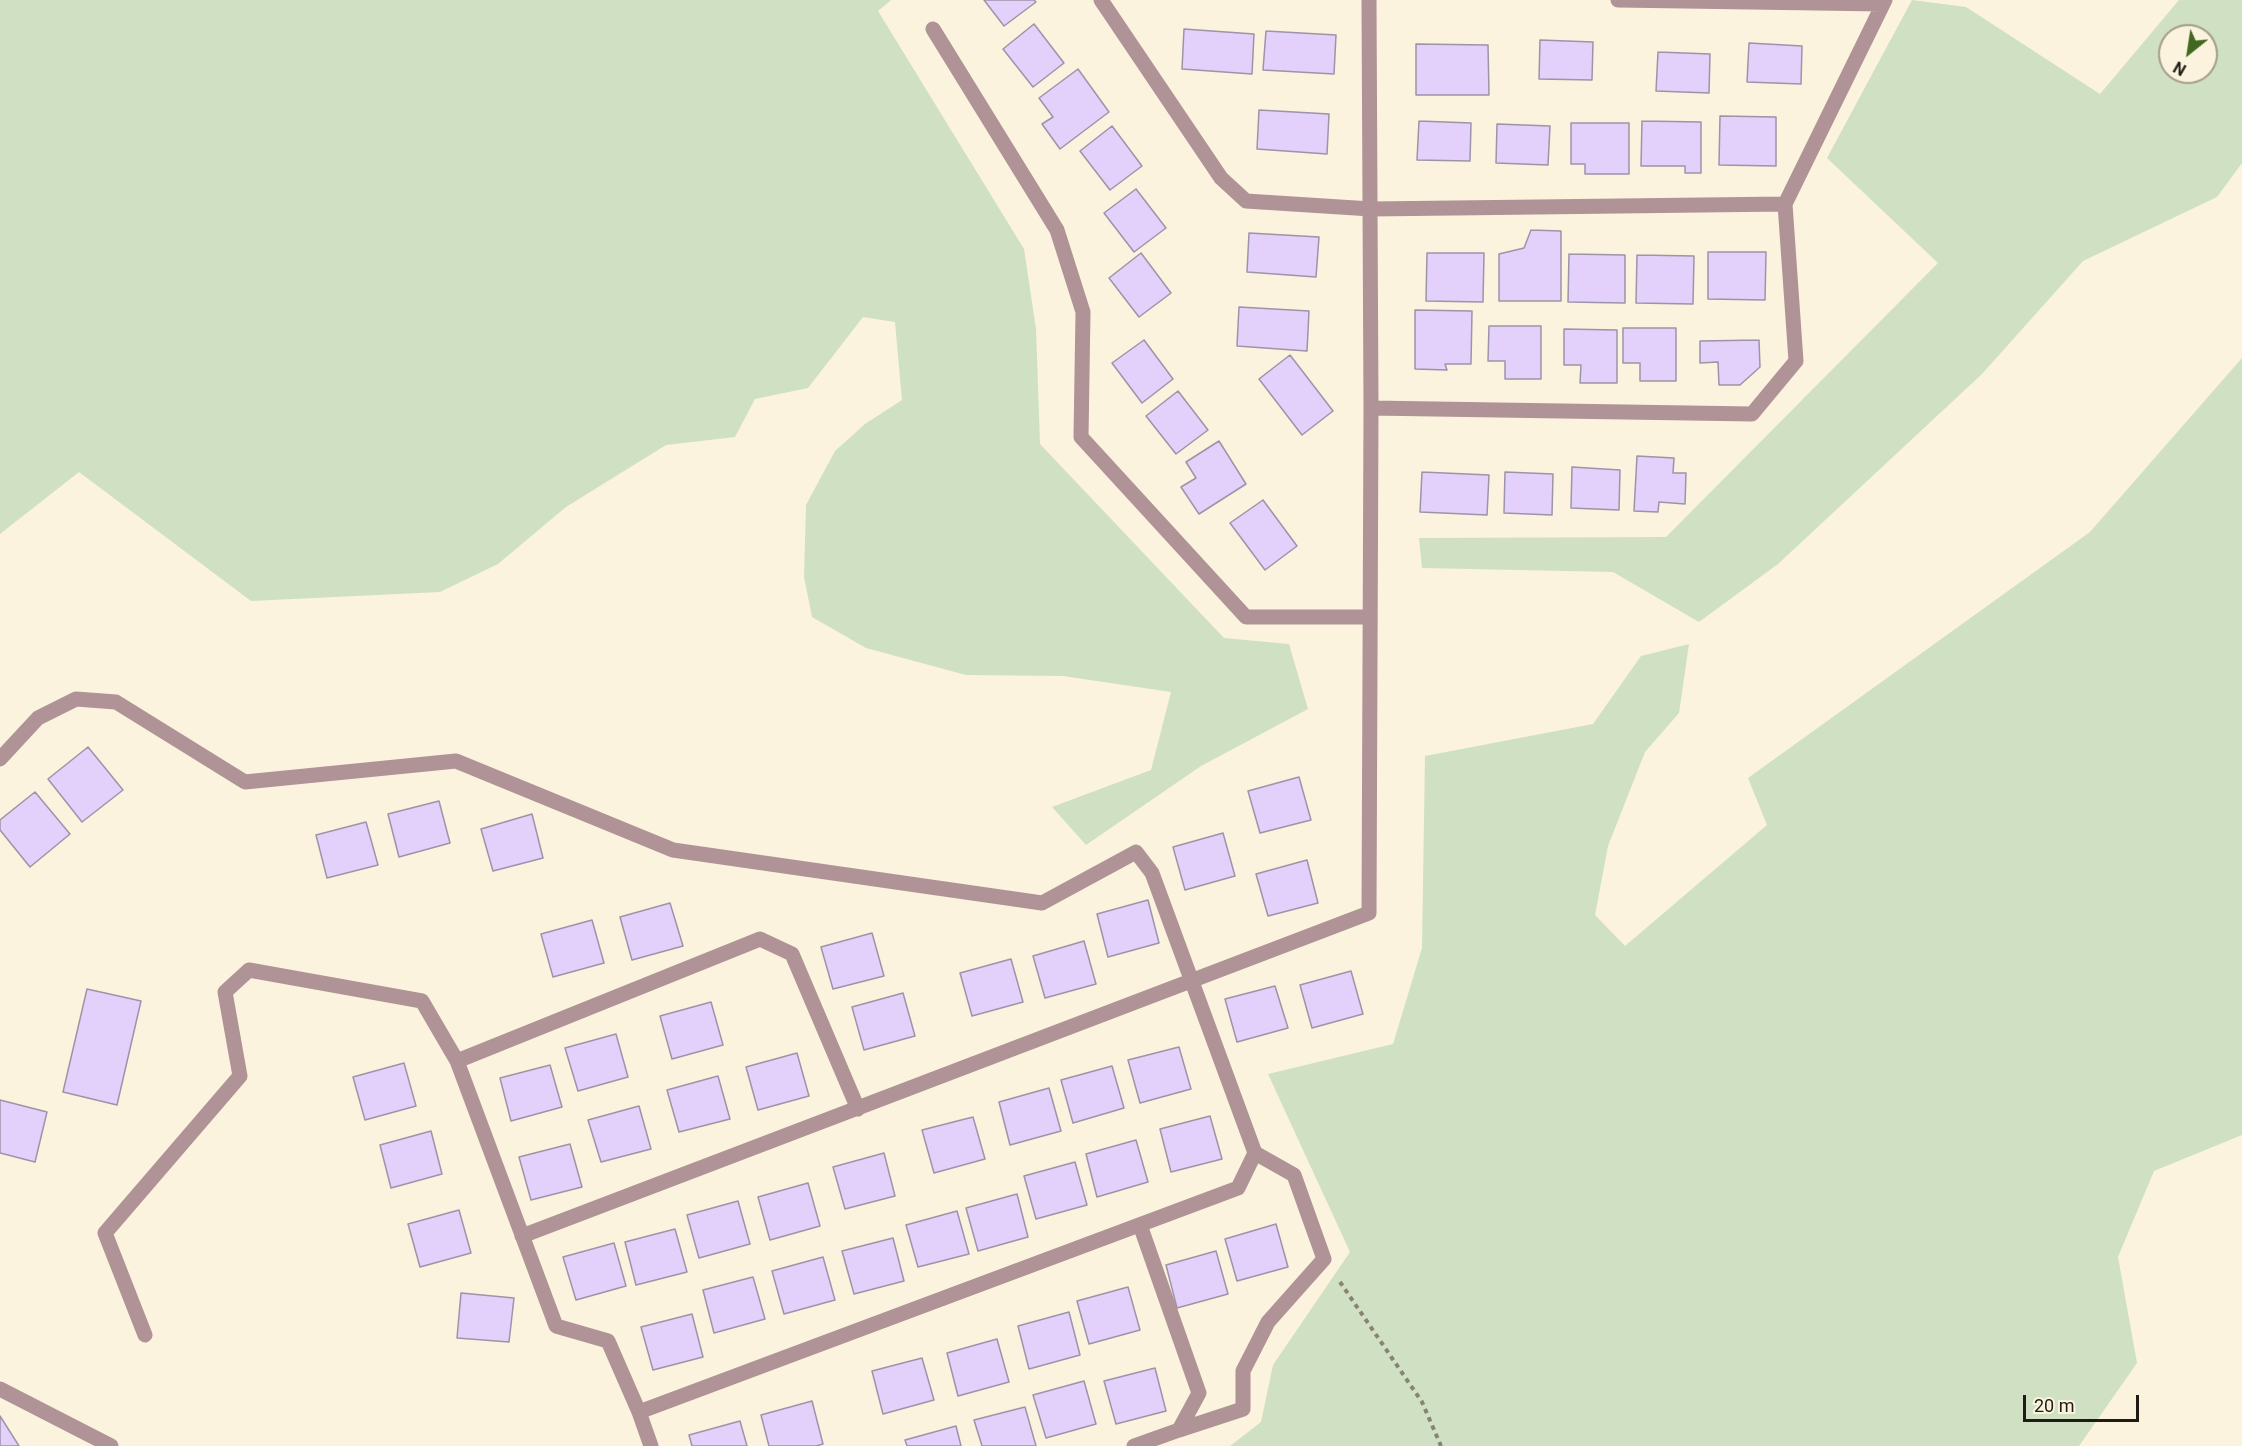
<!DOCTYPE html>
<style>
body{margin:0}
#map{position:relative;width:2242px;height:1446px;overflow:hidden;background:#fbf3dd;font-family:Roboto,sans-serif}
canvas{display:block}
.north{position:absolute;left:2158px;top:24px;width:60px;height:60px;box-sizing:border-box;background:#fbf3dd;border:2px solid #a39d8d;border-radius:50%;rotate:210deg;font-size:16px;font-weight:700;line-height:24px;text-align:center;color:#1f1c15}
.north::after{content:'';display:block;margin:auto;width:21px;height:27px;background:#426720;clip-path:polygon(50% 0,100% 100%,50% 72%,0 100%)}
.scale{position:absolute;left:2023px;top:1395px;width:116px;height:27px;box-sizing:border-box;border:3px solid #1f1c15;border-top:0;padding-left:8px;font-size:18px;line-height:21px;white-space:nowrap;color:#1f1c15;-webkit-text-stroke:4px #fbf3dd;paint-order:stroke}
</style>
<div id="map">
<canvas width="2242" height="1446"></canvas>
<div class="north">N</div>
<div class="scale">20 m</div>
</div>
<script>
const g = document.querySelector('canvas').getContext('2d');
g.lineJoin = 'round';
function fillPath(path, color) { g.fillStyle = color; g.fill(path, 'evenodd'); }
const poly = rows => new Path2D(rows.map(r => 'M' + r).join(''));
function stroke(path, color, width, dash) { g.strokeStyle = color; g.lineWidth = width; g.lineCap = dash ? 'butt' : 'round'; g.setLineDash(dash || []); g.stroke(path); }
const green = poly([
 [0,0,891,0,878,11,1024,249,1036,329,1040,444,1224,638,1289,644,1308,709,1201,766,1086,845,1052,807,1151,770,1171,692,1063,676,966,675,866,648,812,617,804,577,806,505,835,451,865,424,902,400,895,322,863,317,808,388,755,399,735,437,666,445,566,507,498,564,440,592,251,601,79,472,0,534],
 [1912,0,1966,7,2100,94,2179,0,2242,0,2242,163,2217,197,2083,261,1982,374,1778,564,1699,622,1613,572,1422,568,1419,538,1666,537,1938,263,1827,158],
 [2170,36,2206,36,2206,72,2170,72],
 [2242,358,2242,1135,2154,1171,2118,1257,2137,1363,2079,1446,1230,1446,1261,1422,1273,1365,1350,1252,1268,1074,1393,1044,1422,948,1425,756,1593,724,1641,656,1689,644,1679,713,1645,752,1608,846,1595,915,1625,946,1767,825,1748,778,2090,532]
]);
const building = poly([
 [984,0,1034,0,1036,2,1004,26,984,0],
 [1034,24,1064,63,1033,87,1003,49,1034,24],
 [1184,29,1254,34,1252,74,1182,69,1184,29],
 [1266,31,1336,35,1334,74,1263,70,1266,31],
 [1540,40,1593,42,1592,80,1539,79,1540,40],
 [1749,43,1802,46,1801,84,1747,82,1749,43],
 [1416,44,1488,45,1489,95,1416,95,1416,44],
 [1658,52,1710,54,1709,93,1656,91,1658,52],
 [1078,69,1109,112,1060,149,1042,124,1053,117,1039,98,1078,69],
 [1259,110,1329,114,1327,154,1257,149,1259,110],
 [1720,116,1776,117,1776,166,1719,165,1720,116],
 [1419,121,1471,123,1470,161,1417,160,1419,121],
 [1642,121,1701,122,1701,173,1685,173,1685,166,1641,166,1642,121],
 [1571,123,1629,123,1629,174,1585,174,1585,164,1571,164,1571,123],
 [1497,124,1550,126,1548,165,1496,163,1497,124],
 [1112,126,1142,166,1110,190,1080,151,1112,126],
 [1136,189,1166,228,1134,252,1104,213,1136,189],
 [1531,230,1561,231,1561,301,1499,301,1499,254,1524,248,1531,230],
 [1249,233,1319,237,1316,277,1247,272,1249,233],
 [1708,252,1766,252,1765,300,1708,299,1708,252],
 [1141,253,1171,293,1139,317,1109,278,1141,253],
 [1427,253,1484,253,1483,302,1426,301,1427,253],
 [1569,254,1625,255,1625,303,1568,302,1569,254],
 [1637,255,1694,256,1693,304,1636,303,1637,255],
 [1239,307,1309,311,1307,351,1237,346,1239,307],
 [1415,310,1472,311,1471,364,1445,364,1447,370,1415,369,1415,310],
 [1489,326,1541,326,1541,379,1505,379,1505,361,1488,361,1489,326],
 [1623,328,1676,328,1676,381,1640,381,1640,363,1623,363,1623,328],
 [1564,329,1617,330,1617,383,1580,383,1581,365,1564,365,1564,329],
 [1144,340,1173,379,1142,403,1112,363,1144,340],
 [1759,340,1760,367,1740,385,1719,385,1718,362,1700,363,1700,341,1759,340],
 [1290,355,1333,411,1302,435,1259,379,1290,355],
 [1178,391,1208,430,1176,454,1146,416,1178,391],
 [1219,441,1246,484,1199,514,1181,487,1196,478,1186,462,1219,441],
 [1637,456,1674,458,1673,473,1686,473,1685,504,1659,502,1658,512,1634,511,1637,456],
 [1572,467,1620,470,1619,510,1571,508,1572,467],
 [1422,472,1489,475,1487,515,1420,512,1422,472],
 [1505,472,1553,474,1552,515,1504,513,1505,472],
 [1263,500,1297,546,1265,570,1230,523,1263,500],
 [88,747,123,790,82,822,48,779,88,747],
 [1299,777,1311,820,1260,833,1248,791,1299,777],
 [35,792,70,834,30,867,0,830,0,820,35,792],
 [439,801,450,843,399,857,388,814,439,801],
 [532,814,543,858,493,871,481,829,532,814],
 [366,822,378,865,327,878,316,835,366,822],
 [1223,833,1235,876,1185,890,1173,847,1223,833],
 [1307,860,1318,903,1268,916,1256,874,1307,860],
 [1148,900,1159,943,1108,957,1097,914,1148,900],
 [670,903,683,946,632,960,620,917,670,903],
 [592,920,604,963,553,977,541,934,592,920],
 [872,933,884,976,833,989,821,947,872,933],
 [1084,941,1096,984,1045,998,1033,956,1084,941],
 [1011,959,1023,1002,972,1016,960,973,1011,959],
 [1351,971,1363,1014,1312,1028,1300,985,1351,971],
 [1275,986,1288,1028,1237,1042,1225,999,1275,986],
 [87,989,141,1001,117,1105,63,1092,87,989],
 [903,993,915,1036,864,1050,852,1007,903,993],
 [711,1002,723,1045,672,1059,660,1016,711,1002],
 [616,1034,628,1077,578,1091,565,1048,616,1034],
 [1179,1047,1191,1089,1140,1103,1128,1060,1179,1047],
 [797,1053,809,1096,758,1110,746,1067,797,1053],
 [404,1063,416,1106,365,1120,353,1077,404,1063],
 [550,1065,562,1107,511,1121,500,1078,550,1065],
 [1112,1066,1124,1108,1073,1123,1061,1080,1112,1066],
 [718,1076,730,1119,679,1132,667,1090,718,1076],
 [1049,1088,1061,1131,1010,1145,999,1102,1049,1088],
 [0,1100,47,1112,35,1162,0,1153,0,1100],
 [639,1106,651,1149,601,1162,588,1120,639,1106],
 [1210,1116,1222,1159,1171,1172,1160,1129,1210,1116],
 [973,1117,985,1159,934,1173,922,1130,973,1117],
 [431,1131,442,1174,391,1188,380,1145,431,1131],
 [1136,1140,1148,1182,1097,1197,1086,1154,1136,1140],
 [570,1144,582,1187,531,1200,519,1157,570,1144],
 [884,1153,895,1196,845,1209,833,1167,884,1153],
 [1075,1162,1087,1205,1036,1219,1024,1176,1075,1162],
 [808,1183,820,1226,770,1240,758,1197,808,1183],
 [1017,1194,1028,1237,978,1251,966,1208,1017,1194],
 [738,1201,750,1244,699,1258,687,1215,738,1201],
 [459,1210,471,1253,420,1267,408,1224,459,1210],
 [957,1211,969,1254,918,1267,906,1225,957,1211],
 [1276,1224,1288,1267,1237,1281,1225,1239,1276,1224],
 [675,1229,687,1272,636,1285,625,1242,675,1229],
 [893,1238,904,1281,854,1294,842,1251,893,1238],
 [614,1243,626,1286,576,1300,563,1257,614,1243],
 [1216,1251,1228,1294,1177,1308,1166,1265,1216,1251],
 [823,1257,835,1300,784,1314,772,1271,823,1257],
 [753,1277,765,1319,714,1333,703,1290,753,1277],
 [1128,1287,1140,1330,1089,1344,1077,1301,1128,1287],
 [461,1293,514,1298,509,1342,457,1338,461,1293],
 [1069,1312,1080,1355,1029,1369,1018,1326,1069,1312],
 [692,1314,703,1357,653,1370,641,1327,692,1314],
 [997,1339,1009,1382,958,1396,947,1353,997,1339],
 [922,1358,934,1400,883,1414,872,1371,922,1358],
 [1155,1368,1166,1411,1116,1424,1104,1381,1155,1368],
 [1084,1381,1096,1424,1046,1438,1033,1395,1084,1381],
 [812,1401,823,1444,816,1446,769,1446,761,1415,812,1401],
 [1025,1407,1036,1446,982,1446,974,1420,1025,1407],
 [0,1416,19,1446,0,1446,0,1416],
 [740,1421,747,1446,692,1446,689,1435,740,1421],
 [956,1426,961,1446,907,1446,905,1440,956,1426]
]);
const path = poly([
 [1340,1282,1422,1402,1441,1446]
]);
const minor = poly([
 [1101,0,1221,178,1246,201,1371,209,1785,204],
 [1618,0,1882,4],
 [933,29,1057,230,1083,312,1081,437,1246,617,1370,617],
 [1371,408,1752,414,1796,361,1785,204,1885,0],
 [0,759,38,718,76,699,116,702,245,782,456,761,673,850,1042,903,1136,852,1152,873,1255,1153,1238,1188,639,1412],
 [522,1236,1369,913,1371,408,1369,0],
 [145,1335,105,1233,240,1076,225,992,249,970,422,1001,457,1061],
 [0,1389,111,1446],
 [1179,1430,1243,1409,1243,1371,1268,1322,1324,1259,1294,1175,1255,1153],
 [651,1446,639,1412,608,1341,556,1326,457,1061,760,939,792,954,858,1109],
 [1134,1446,1179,1430,1199,1393,1140,1225]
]);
fillPath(green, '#cfe1c2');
fillPath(building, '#e3d1fb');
stroke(building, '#9c94a8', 1.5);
stroke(path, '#888375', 4, [4.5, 4.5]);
stroke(minor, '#af9397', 15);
</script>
